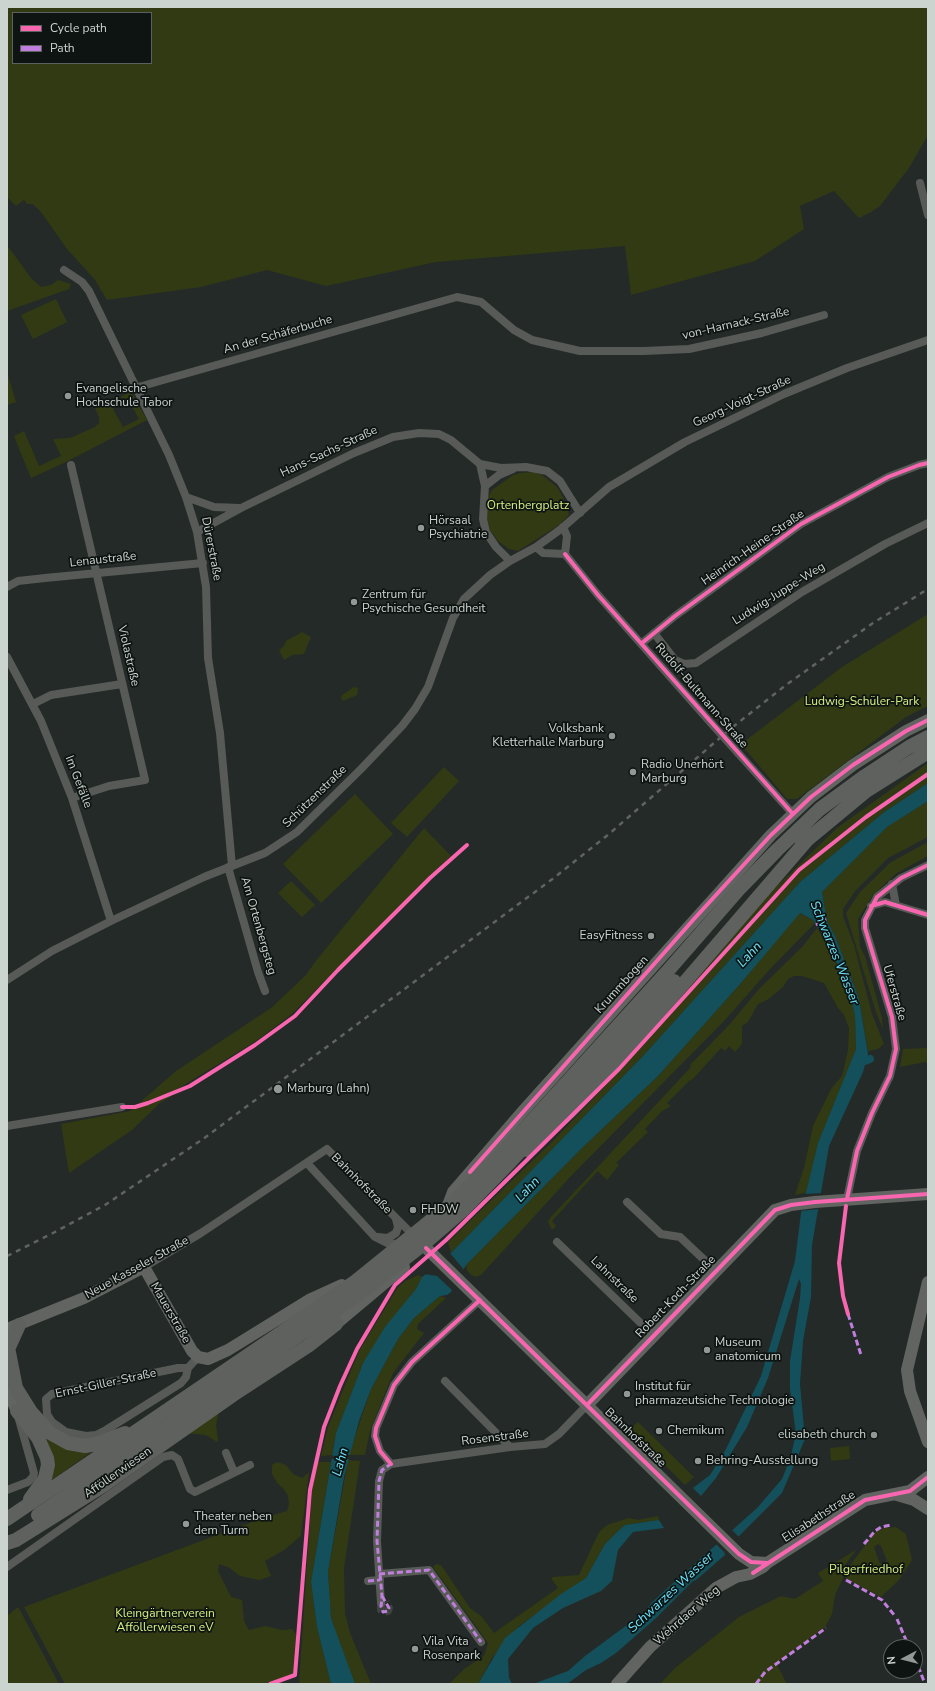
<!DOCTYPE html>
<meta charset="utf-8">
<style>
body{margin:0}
#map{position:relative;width:935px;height:1691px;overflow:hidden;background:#242a27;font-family:"Nunito Sans",sans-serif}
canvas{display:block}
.frame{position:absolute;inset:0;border:8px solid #ccd4d0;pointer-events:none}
.legend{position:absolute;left:12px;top:12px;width:140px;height:52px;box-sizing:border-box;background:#0e1412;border:1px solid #5a615e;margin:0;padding:5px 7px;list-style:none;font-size:12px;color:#ccd4d0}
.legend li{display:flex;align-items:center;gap:8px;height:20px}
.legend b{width:20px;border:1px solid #5a615e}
.north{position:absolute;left:883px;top:1639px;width:40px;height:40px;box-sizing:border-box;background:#0e1412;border:1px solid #5a615e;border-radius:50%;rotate:263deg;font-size:11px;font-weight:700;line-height:16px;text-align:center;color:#ccd4d0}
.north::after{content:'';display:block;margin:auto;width:14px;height:18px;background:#919895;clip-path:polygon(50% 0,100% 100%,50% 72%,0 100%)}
</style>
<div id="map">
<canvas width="935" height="1691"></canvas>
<div class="frame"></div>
<ul class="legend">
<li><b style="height:5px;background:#f766af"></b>Cycle path</li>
<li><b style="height:5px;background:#c07fdc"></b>Path</li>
</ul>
<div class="north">N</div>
</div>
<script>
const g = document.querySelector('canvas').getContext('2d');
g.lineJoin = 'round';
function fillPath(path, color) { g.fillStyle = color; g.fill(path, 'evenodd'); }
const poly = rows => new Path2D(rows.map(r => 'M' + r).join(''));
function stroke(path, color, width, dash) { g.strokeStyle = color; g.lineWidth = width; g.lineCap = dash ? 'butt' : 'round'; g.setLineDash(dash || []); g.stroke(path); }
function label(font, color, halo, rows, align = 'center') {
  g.font = font + ' "Nunito Sans",sans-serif'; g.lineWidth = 3.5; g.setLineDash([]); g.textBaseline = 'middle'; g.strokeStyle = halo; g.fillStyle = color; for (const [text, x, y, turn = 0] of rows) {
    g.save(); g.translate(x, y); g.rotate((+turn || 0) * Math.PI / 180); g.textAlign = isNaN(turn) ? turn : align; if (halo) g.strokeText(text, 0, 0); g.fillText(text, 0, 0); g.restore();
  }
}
const green = poly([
 [7,7,928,7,928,135,909,168,880,206,871,212,859,218,834,191,800,206,804,229,755,261,631,295,625,246,436,262,326,286,267,270,201,287,107,300,95,280,67,249,41,212,33,204,27,204,24,200,16,206,7,197],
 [13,13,151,13,151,63,13,63],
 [7,245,31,278,41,287,51,285,58,280,71,284,69,289,7,311],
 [56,299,67,322,33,339,21,315],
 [7,372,16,402,7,405],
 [131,391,147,420,64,463,31,478,14,436,24,431,39,466,61,456,53,439,70,438,95,427,99,423,99,417,95,408,114,398,118,406,113,409,123,427,139,419,129,401,124,403,121,397],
 [534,472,542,475,557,487,563,497,569,515,559,525,518,551,509,549,498,541,490,530,485,512,487,500,492,490,513,475,520,473],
 [928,614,928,706,906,717,797,799,787,799,741,744,842,667],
 [302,632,311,637,304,654,292,655,284,660,279,650,284,646,286,641],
 [354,687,358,688,357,695,343,701,341,698,342,695],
 [928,763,928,783,883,813,800,882,644,1055,451,1253,448,1242,553,1141,626,1064,751,911,837,828],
 [444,767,459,781,407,837,391,823],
 [355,794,393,834,321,903,283,864],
 [928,801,928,837,888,858,856,890,843,909,843,916,854,945,872,1014,884,1044,878,1049,868,1051,859,999,835,936,827,921,822,892,887,827],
 [424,828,451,856,428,877,292,1014,256,1041,171,1093,171,1097,161,1102,132,1130,69,1173,61,1124,130,1111,176,1071,271,1008,306,975,315,962],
 [928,842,928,856,897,873,888,881,873,895,858,919,860,947,865,956,882,1018,883,1029,876,1012,846,913,860,892,891,862],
 [291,881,315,905,302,917,278,893],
 [799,913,813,920,815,923,770,969,725,1020,571,1176,481,1275,475,1277,470,1274,467,1270,466,1265,583,1147,658,1076,741,983],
 [817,928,828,945,852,1002,855,1016,856,1049,818,1143,806,1193,795,1195,804,1168,813,1126,831,1089,842,1076,848,1050,849,1028,844,1015,838,1008,824,983,802,976,794,976,788,979,783,987,767,1000,758,1004,748,1022,742,1026,742,1044,735,1052,729,1046,725,1051,721,1048,693,1079,689,1081,667,1103,671,1106,662,1111,645,1129,648,1132,616,1163,619,1165,607,1180,598,1171,552,1221,556,1226,552,1230,548,1222,550,1218,691,1067,690,1065,730,1024,759,989,803,946],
 [928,1048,928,1063,925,1062,900,1067,903,1049],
 [418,1275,422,1277,416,1289,363,1363,336,1433,332,1455,321,1456,328,1427,359,1351,398,1287,405,1281],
 [440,1296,446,1298,418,1324,417,1329,424,1333,393,1373,370,1431,365,1455,349,1455,371,1389,398,1339,414,1318],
 [24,1408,97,1448,50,1481],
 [219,1411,216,1425,218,1440,217,1442,206,1435,186,1433],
 [638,1422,694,1477,685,1485,629,1430],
 [849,1446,850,1459,831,1461,830,1448],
 [348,1460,360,1461,344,1568,345,1614,350,1633,371,1684,355,1684,353,1681,331,1618,328,1572],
 [277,1462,286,1465,293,1474,302,1478,309,1472,301,1536,284,1550,265,1561,271,1576,259,1580,240,1576,228,1567,219,1564,218,1571,231,1597,242,1600,244,1621,249,1630,265,1626,282,1630,292,1629,297,1636,294,1673,266,1684,65,1684,24,1607,260,1519,287,1511,289,1504,288,1496,283,1488,278,1484,272,1474,272,1465],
 [318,1462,331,1462,311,1582,317,1627,331,1684,299,1684,312,1489],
 [658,1516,659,1520,625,1525,617,1532,605,1544,586,1578,519,1626,492,1658,478,1684,449,1684,464,1669,484,1656,488,1643,433,1567,436,1564,441,1565,470,1608,482,1617,494,1633,558,1588,551,1578,553,1577,579,1575,599,1532,607,1525,629,1518,638,1520],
 [896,1527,906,1534,912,1560,899,1580,881,1597,847,1579,845,1572,875,1532,884,1528],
 [878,1544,881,1546,887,1561,880,1564,874,1547],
 [856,1550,843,1568,843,1578,835,1595,832,1614,825,1627,776,1663,787,1684,660,1684,675,1668,739,1617,781,1596,795,1599,823,1581,818,1573],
 [18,1607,21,1612,59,1684,7,1684,7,1616]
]);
const water = poly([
 [928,783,928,801,887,827,822,892,827,921,835,936,859,999,868,1054,863,1072,829,1146,812,1245,811,1297,803,1341,800,1384,805,1439,782,1493,735,1540,725,1555,696,1580,693,1581,655,1619,616,1653,601,1663,586,1670,567,1684,533,1684,568,1671,585,1656,646,1611,651,1603,757,1508,782,1479,790,1459,796,1434,790,1389,790,1361,800,1298,801,1284,799,1279,768,1378,747,1427,716,1478,701,1496,693,1488,710,1475,725,1451,761,1376,795,1261,801,1213,818,1143,856,1049,855,1016,852,1002,835,959,823,934,813,920,800,913,741,983,658,1076,583,1147,466,1265,451,1292,447,1295,440,1296,414,1318,398,1339,371,1389,359,1421,344,1477,328,1572,331,1618,355,1684,331,1684,317,1627,311,1582,336,1433,363,1363,385,1327,416,1289,422,1277,451,1253,644,1055,800,882,883,813],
 [659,1520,664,1528,633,1532,618,1550,612,1581,601,1591,563,1608,533,1628,508,1659,509,1678,512,1684,478,1684,505,1638,561,1594,586,1578,605,1544,617,1532,625,1525]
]);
const pier = poly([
 [823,1193,819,1209,800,1211,803,1194],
 [449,1252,465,1271,454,1292,437,1276,423,1274],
 [351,1455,351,1459,330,1459,330,1456],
 [731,1529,739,1537,725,1555,724,1552,714,1542]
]);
const canal = poly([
 [862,1062,870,1059]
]);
const minorTunnel = poly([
 [381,1603,381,1610,383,1612,388,1611,389,1608,386,1602]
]);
const minor = poly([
 [920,183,928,215],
 [64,270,82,282,89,291,169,455,186,497,197,532,206,587,208,658,220,733,232,866],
 [135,388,457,297,481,302,514,330,532,340,580,351,644,351,689,349,762,333,824,315],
 [480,464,485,486,483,519,486,532,496,547,510,561],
 [71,465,145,780,109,786,72,798],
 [485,486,499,475,513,469],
 [186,497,214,507,240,508],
 [563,527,567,536,565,554,598,595,711,723],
 [197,532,241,508,354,453,393,437,419,433,439,434,451,440,480,464,501,468,526,467,547,471,560,481,580,513],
 [536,547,543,553,565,554],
 [7,587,18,581,45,578,203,563],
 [654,633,675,660,684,664,696,663,802,592,885,544,928,523],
 [642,643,675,616,801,524,888,477,919,465,928,463],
 [7,657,41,721,72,798,111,921],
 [33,704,51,695,122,684],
 [738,753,793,814],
 [228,867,258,972,265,991],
 [892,884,896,905],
 [871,906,885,902,928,915],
 [7,980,52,951,111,921,204,877,265,853,297,832,361,769,402,726,415,709,428,687,453,618,464,599,490,575,510,561,536,547,561,529,609,487,685,442,784,394,847,368,928,340],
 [7,1126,122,1107],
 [307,1163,375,1237,387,1243,398,1244],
 [847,1199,857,1151,872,1113,890,1076,896,1049,892,1017,865,928,865,920,877,897,901,878,928,865],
 [627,1202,661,1234,680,1237,715,1270],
 [378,1237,388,1238,396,1233,398,1227,396,1219],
 [557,1242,653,1335],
 [144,1267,201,1233,327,1149,415,1237],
 [188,1368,178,1368,52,1394,46,1399,47,1414,52,1422,66,1432,86,1436,96,1435,106,1430,181,1383,186,1377,188,1368,198,1357],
 [445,1381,510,1447],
 [226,1453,234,1472],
 [391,1464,380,1451,375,1436,376,1428,394,1385,412,1362,480,1300],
 [7,1490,28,1482,33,1477,34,1473,18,1416],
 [7,1567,163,1457,172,1455,178,1459,190,1489,195,1492,250,1465],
 [379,1574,429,1570,481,1642],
 [368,1581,380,1580],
 [381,1603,377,1541,379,1481,382,1470,391,1464,510,1447,545,1444,559,1434,587,1405]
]);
const secondary = poly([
 [447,1208,453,1192,524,1110,771,835,811,797,853,765,906,731,928,720],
 [418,1240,739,1554,751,1562,767,1563],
 [928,1282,907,1370,910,1391,928,1442],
 [327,1325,336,1324,404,1267],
 [7,1329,84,1298,144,1267,192,1351,198,1357,208,1359,228,1350,309,1300,342,1285],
 [7,1390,17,1411],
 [587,1405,775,1210,791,1205,815,1202,928,1194],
 [897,1495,914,1500,928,1509],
 [617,1684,650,1647,716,1588,736,1577,750,1574,763,1567,767,1563,865,1500,910,1491,928,1477]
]);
const trunk = poly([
 [802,844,866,791,928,752],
 [666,973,740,888,777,850,820,809,865,776,909,747,928,737],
 [527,1150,569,1112,605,1075,808,839],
 [7,1342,16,1388,31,1412,50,1433,68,1443,85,1446,96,1444,125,1433],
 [9,1347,19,1325],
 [17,1411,38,1438,47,1458,48,1465,45,1478,30,1499],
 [38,1515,162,1430],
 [7,1519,285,1330],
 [7,1543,16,1540,104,1485,233,1395,308,1346,336,1324]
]);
const rail = poly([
 [7,1256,53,1233,105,1205,203,1139,555,877,609,834,729,730,786,685,873,623,928,589]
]);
const minorBridge = poly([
 [711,723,738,753]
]);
const trunkBridge = poly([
 [285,1330,356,1281,450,1205,501,1155,666,973],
 [162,1430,363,1291,425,1243,462,1211,510,1162,674,981]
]);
const quiet = poly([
 [816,925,826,919],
 [848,1314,861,1355],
 [864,1544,875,1531,881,1527,891,1525],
 [379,1574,429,1570,481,1642],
 [846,1580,882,1600,895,1616],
 [368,1581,380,1580],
 [382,1596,389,1608,388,1611,383,1612,381,1607,382,1596,377,1541,379,1481,382,1470,391,1464,389,1462],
 [897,1619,909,1647],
 [915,1658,925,1684],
 [756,1684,765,1672,826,1628]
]);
const cycleway = poly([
 [565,554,598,595,793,814],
 [642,643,675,616,801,524,888,477,919,465,928,463],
 [871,906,885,902,928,915],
 [122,1107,135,1107,148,1103,190,1086,255,1045,295,1016,338,970,430,878,467,845],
 [470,1172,694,919,771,835,811,797,853,765,906,731,928,720],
 [847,1199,857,1151,872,1113,890,1076,896,1049,892,1017,865,928,865,920,877,897,901,878,928,865],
 [846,1206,839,1263,843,1296,848,1314],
 [426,1248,739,1554,751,1562,767,1563],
 [587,1405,775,1210,791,1205,815,1202,928,1194],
 [391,1464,380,1451,375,1436,376,1428,394,1385,412,1362,480,1300],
 [753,1573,865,1500,910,1491,928,1477],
 [270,1684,295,1675,310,1490,324,1427,340,1386,357,1349,395,1285,446,1240,619,1069,799,870,866,817,928,774]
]);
const markers = [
 [68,396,4,"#919895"],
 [421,528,4,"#919895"],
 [354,602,4,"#919895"],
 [612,736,4,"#919895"],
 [633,772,4,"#919895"],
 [651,936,4,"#919895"],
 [278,1089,5,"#919895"],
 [413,1210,4,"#919895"],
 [707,1350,4,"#919895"],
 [627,1394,4,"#919895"],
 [659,1431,4,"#919895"],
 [874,1435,4,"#919895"],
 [698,1461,4,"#919895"],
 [186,1524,4,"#919895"],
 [415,1649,4,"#919895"]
];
const streetNames = [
 ["von-Harnack-Straße",736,324,-13],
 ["An der Schäferbuche",278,335,-16],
 ["Georg-Voigt-Straße",742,402,-25],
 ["Hans-Sachs-Straße",329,452,-25],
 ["Heinrich-Heine-Straße",753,548,-35],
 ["Dürerstraße",211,549,79],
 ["Lenaustraße",103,560,-6],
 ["Ludwig-Juppe-Weg",779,594,-32],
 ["Violastraße",128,656,77],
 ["Rudolf-Bultmann-Straße",701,696,49],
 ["Im Gefälle",78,782,69],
 ["Schützenstraße",315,797,-44],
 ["Am Ortenbergsteg",258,926,74],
 ["Krummbogen",622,985,-48],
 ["Uferstraße",894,993,74],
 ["Bahnhofstraße",361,1184,45],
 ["Neue Kasseler Straße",137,1268,-29],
 ["Lahnstraße",614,1280,44],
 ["Robert-Koch-Straße",676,1297,-46],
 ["Mauerstraße",170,1313,60],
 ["Ernst-Giller-Straße",106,1384,-12],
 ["Rosenstraße",495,1438,-7],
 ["Bahnhofstraße",635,1438,44],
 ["Afföllerwiesen",118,1473,-35],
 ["Elisabethstraße",819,1517,-33],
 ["Wehrdaer Weg",687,1616,-41]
];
const poiNames = [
 ["Evangelische",76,389],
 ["Hochschule Tabor",76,403],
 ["Hörsaal",429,521],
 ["Psychiatrie",429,535],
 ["Zentrum für",362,595],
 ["Psychische Gesundheit",362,609],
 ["Volksbank",604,729,"right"],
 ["Kletterhalle Marburg",604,743,"right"],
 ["Radio Unerhört",641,765],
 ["Marburg",641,779],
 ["EasyFitness",643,936,"right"],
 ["Marburg (Lahn)",287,1089],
 ["FHDW",421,1210],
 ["Museum",715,1343],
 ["anatomicum",715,1357],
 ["Institut für",635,1387],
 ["pharmazeutsiche Technologie",635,1401],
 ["Chemikum",667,1431],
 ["elisabeth church",866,1435,"right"],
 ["Behring-Ausstellung",706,1461],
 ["Theater neben",194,1517],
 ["dem Turm",194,1531],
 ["Vila Vita",423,1642],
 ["Rosenpark",423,1656]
];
const parkNames = [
 ["Ortenbergplatz",528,506],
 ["Ludwig-Schüler-Park",862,702],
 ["Pilgerfriedhof",866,1570],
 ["Kleingärtnerverein",165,1614],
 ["Afföllerwiesen eV",165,1628]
];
const waterNames = [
 ["Schwarzes Wasser",834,953,68],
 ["Lahn",750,955,-47],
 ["Lahn",528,1190,-47],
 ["Lahn",341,1462,-74],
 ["Schwarzes Wasser",671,1593,-43]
];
fillPath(green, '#323a14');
fillPath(water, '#13505b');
fillPath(pier, '#242a27');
stroke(canal, '#13505b', 8);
stroke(minorTunnel, '#3d4440', 8, [8, 4]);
stroke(minor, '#575a57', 8);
stroke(secondary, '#626462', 12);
stroke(trunk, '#5e615e', 14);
stroke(rail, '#606362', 2.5, [5, 5]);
stroke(minorBridge, '#575a57', 8);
stroke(trunkBridge, '#5e615e', 14);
stroke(quiet, '#c07fdc', 3, [6, 3]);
stroke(cycleway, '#f766af', 4);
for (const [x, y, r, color] of markers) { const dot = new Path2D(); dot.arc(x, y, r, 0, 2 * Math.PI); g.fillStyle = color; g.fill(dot); stroke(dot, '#0e1412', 1.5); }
label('12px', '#ccd4d0', '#0e1412', streetNames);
label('12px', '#ccd4d0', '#0e1412', poiNames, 'left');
label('12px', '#d6ef7f', '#0e1412', parkNames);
label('italic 13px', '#6ce3fd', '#0e1412', waterNames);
</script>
